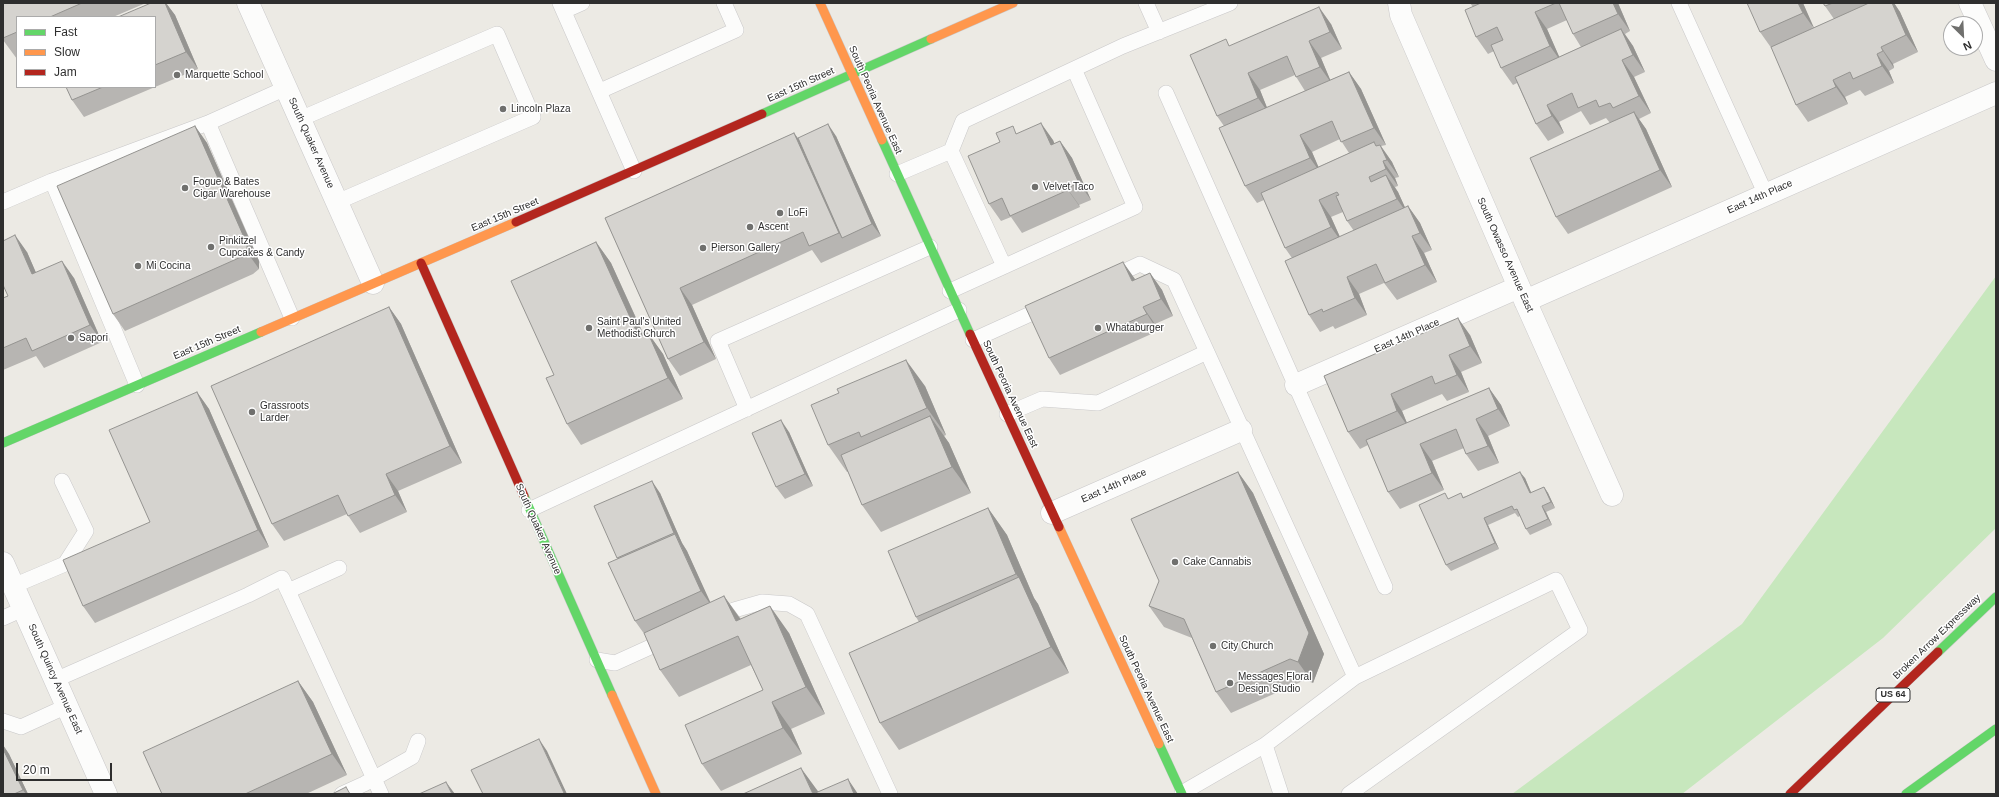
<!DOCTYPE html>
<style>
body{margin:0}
#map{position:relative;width:1999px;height:797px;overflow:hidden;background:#eceae4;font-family:Arial,sans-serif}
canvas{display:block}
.frame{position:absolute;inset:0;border:4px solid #2e2e2e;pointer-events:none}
.legend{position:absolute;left:16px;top:16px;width:140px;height:72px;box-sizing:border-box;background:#fff;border:1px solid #ababab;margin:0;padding:5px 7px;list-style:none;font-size:12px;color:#2e2e2e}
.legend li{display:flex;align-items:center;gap:8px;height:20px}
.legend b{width:20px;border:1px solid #ababab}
.north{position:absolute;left:1943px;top:16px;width:40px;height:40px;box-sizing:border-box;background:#fff;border:1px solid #ababab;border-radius:50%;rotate:156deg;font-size:11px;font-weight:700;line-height:16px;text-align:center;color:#2e2e2e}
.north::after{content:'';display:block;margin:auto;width:14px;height:18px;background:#70706e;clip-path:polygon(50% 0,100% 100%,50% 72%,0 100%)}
.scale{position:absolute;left:16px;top:763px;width:96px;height:18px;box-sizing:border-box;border:2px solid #2e2e2e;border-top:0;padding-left:5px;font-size:12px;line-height:14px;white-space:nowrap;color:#2e2e2e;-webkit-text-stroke:3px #fff;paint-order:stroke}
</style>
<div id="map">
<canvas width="1999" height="797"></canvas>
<div class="frame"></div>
<ul class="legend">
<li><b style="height:5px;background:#63d668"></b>Fast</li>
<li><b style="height:5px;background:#ff974d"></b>Slow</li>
<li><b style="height:5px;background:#b3261e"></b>Jam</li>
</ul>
<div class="north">N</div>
<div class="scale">20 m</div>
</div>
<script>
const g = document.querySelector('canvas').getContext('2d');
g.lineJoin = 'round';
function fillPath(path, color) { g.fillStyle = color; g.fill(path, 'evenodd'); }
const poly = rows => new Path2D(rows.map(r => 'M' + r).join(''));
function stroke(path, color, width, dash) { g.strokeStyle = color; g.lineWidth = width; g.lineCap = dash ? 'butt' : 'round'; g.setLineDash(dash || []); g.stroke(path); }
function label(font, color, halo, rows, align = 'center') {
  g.font = font + ' Arial,sans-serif'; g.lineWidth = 3; g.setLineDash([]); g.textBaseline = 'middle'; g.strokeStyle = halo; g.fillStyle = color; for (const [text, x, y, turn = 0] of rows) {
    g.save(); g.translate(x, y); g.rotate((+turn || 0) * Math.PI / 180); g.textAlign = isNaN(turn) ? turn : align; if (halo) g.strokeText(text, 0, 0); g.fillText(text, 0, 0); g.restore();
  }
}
const green = poly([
 [1996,276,1996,528,1883,638,1682,794,1512,794,1742,624]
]);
const lane = poly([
 [560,3,634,171],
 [1146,3,1159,32],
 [1679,3,1766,195],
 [564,11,582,3],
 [600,91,736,30,724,3],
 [1166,93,1385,587],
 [300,119,497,34,533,117,337,202],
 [208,123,292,318],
 [951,151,1004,266],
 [897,174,951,151,963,121,1123,46,1230,3],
 [52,181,137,385],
 [3,202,52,181,208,123,286,88],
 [950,291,1135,207,1074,69],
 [973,340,1048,306],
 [1207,352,1355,677],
 [747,409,718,341,930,247],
 [1007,414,1042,399,1098,403,1207,352,1174,280,1140,264,1110,278],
 [529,510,959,310],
 [339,568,288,591,381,794],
 [13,586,65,564,86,531,62,481],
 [3,618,23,609],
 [715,618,734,610,762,602,789,604,807,614,890,794],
 [597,660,615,663,668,639],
 [55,680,248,595,282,578,288,591],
 [3,721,21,727,67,706],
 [1265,745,1281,794],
 [1182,793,1265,745,1355,677,1556,580,1580,630,1349,794],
 [342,794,364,784,412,757,418,741]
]);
const street = poly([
 [248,3,373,283],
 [1399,3,1401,15,1519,287,1612,495],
 [1970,3,1996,60],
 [1525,301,1996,93],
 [1296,385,1519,287],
 [1052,513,1241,430],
 [3,563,106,794]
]);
const fast = poly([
 [762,114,931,39],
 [882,140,970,334],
 [3,443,261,332],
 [524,496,612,695],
 [1938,652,1996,597],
 [1159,744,1182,794],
 [1906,794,1996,729]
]);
const slow = poly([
 [820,3,882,140],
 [931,39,1013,3],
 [261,332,516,222],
 [1059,527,1159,744],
 [612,695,656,794]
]);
const jam = poly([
 [516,222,762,114],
 [421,263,524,496],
 [970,334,1059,527],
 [1790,794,1938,652]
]);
const wall = poly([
 [3,3,146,3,113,17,17,17,17,59,3,40],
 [151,3,166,3,175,15,198,69,155,87,155,17],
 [1470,3,1618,3,1630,31,1625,34,1633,46,1645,72,1634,77,1651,113,1639,119,1646,129,1672,187,1568,234,1556,217,1610,123,1606,118,1590,125,1581,111,1559,122,1564,133,1548,141,1536,124,1517,83,1513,85,1501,68,1494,51,1488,54,1476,37,1473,7],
 [1567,20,1573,34,1581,47,1559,57,1547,29],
 [1803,3,1813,28,1834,19,1825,6,1823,3,1894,3,1900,12,1918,52,1893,64,1894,68,1889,71,1894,83,1865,96,1860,90,1845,97,1848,104,1808,122,1796,105,1772,49,1760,32],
 [1331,24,1342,49,1321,58,1330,80,1349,72,1361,89,1386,145,1381,146,1392,162,1399,177,1395,178,1398,186,1395,187,1398,192,1405,208,1408,206,1420,223,1432,250,1424,253,1437,282,1397,300,1384,283,1359,294,1367,315,1335,329,1333,326,1320,332,1309,315,1292,258,1285,248,1264,200,1257,203,1245,186,1224,126,1217,116,1230,46],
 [1295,75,1305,91,1267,108,1260,90],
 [1340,139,1349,153,1318,167,1312,152],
 [1343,212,1347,221,1354,231,1340,237,1331,217],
 [66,87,155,87,84,117,72,100],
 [195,126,207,143,259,261,259,269,253,274,125,331,113,314],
 [794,133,798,138,836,136,881,236,821,263,812,250,692,305,716,359,680,376,668,359,605,218],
 [1018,133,1053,140,1054,144,1060,141,1072,158,1091,200,1079,205,1080,207,1022,233,1011,217,1001,221,989,204,1000,142],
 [596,242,611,263,644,335,648,333,663,354,683,399,581,445,567,424],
 [27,252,36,273,74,278,102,342,44,368,36,356,3,370,3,298,8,296],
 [1150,273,1162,290,1173,316,1155,324,1158,331,1060,375,1049,358,1135,280],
 [389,307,401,324,462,463,398,491,407,512,360,533,347,514,284,541,272,524],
 [1470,335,1482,363,1461,372,1469,392,1447,401,1442,394,1402,411,1407,423,1489,388,1501,405,1510,426,1488,436,1499,463,1478,471,1466,454,1464,448,1432,461,1444,490,1400,509,1388,492,1368,445,1360,449,1348,432,1324,376],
 [925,386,946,435,944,436,949,443,971,493,881,532,862,505,848,472,847,472,828,445],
 [197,392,209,409,269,547,95,623,83,606,150,522],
 [789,432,813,486,785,499,776,487],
 [1238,472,1253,493,1324,654,1313,683,1305,680,1231,713,1216,692,1192,638,1164,627,1149,606],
 [1525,478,1531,493,1544,487,1548,493,1555,508,1546,512,1552,525,1530,535,1526,529,1520,516,1518,517,1515,513,1488,525,1499,549,1451,571,1446,565,1461,493,1463,497],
 [660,493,682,543,687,551,710,603,724,596,741,619,789,633,825,714,791,729,802,754,721,791,702,764,763,690,751,665,679,697,660,670,645,635,635,621,617,558],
 [988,508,1007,535,1034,598,1038,604,1069,673,899,750,880,723,919,622,916,617],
 [298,681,313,702,347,775,306,794,162,794],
 [3,745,9,754,28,794,3,794]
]);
const shadedWall = poly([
 [165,3,166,3,175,15,198,69,186,52],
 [1613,3,1618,3,1630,31,1618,14],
 [1798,3,1803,3,1815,30,1803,13],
 [1892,3,1894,3,1900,12,1918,52,1906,35],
 [1319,7,1331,24,1342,49,1330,32],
 [1535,12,1547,29,1562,63,1550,46],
 [1621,29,1633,46,1645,72,1633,55],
 [1309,41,1321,58,1332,84,1320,67],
 [1881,47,1893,64,1894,68,1883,51],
 [1877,54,1889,71,1894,83,1882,66],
 [1622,60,1634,77,1651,113,1639,96],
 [1349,72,1361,89,1386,145,1374,128],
 [1248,73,1260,90,1270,115,1258,98],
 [1833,80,1845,97,1848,104,1836,87],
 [1547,105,1559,122,1564,133,1552,116],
 [1634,112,1646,129,1672,187,1660,170],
 [1041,123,1053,140,1062,162,1051,145],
 [828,124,836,136,881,236,872,224],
 [195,126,207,143,259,261,259,269,247,252],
 [794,133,806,150,842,238,839,233],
 [1300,135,1312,152,1322,175,1310,158],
 [1060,141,1072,158,1091,200,1079,183],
 [1380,145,1392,162,1399,177,1387,160],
 [1383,161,1395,178,1398,186,1386,169],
 [1386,175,1398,192,1409,216,1397,199],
 [1067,188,1079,205,1080,207,1068,190],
 [1319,200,1331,217,1343,244,1331,227],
 [1408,206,1420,223,1432,250,1420,233],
 [15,235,27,252,44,291,32,274],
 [1412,236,1424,253,1437,282,1425,265],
 [596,242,611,263,654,358,639,337],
 [62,261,74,278,102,342,90,325],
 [1123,262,1135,279,1144,298,1132,281],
 [1150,273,1162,290,1173,316,1161,299],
 [1347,277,1359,294,1367,315,1355,298],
 [680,288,692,305,716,359,704,342],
 [389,307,401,324,462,463,450,446],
 [1143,307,1155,324,1158,331,1147,314],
 [1458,318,1470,335,1482,363,1470,346],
 [648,333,663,354,683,399,668,378],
 [1449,355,1461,372,1469,392,1457,375],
 [906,360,925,386,946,435,927,408],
 [1489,388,1501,405,1510,426,1498,409],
 [197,392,209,409,269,547,258,530],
 [1391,394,1402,411,1409,428,1397,411],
 [930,416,949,443,971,493,952,467],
 [1476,419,1488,436,1499,463,1488,446],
 [781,420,789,432,813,486,805,474],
 [1420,444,1432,461,1444,490,1432,473],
 [1238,472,1253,493,1324,654,1313,683,1298,662],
 [1520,472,1525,478,1534,499,1530,493],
 [386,474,398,491,407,512,395,495],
 [652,481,660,493,682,543,687,551,713,608,701,591,676,535,674,533],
 [1544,487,1548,493,1555,508,1551,502],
 [1542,506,1546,512,1552,525,1548,519],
 [988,508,1007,535,1034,598,1038,604,1069,673,1051,647,1020,580,1016,574],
 [1484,518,1488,525,1499,549,1495,543],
 [724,596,743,623,736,621],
 [770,606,789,633,825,714,806,687],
 [298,681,313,702,347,775,332,754],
 [772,702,791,729,802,754,783,728],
 [539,739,547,751,567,794,565,794,564,793],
 [3,745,9,754,28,794,26,794,23,790,3,749],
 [801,768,820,794,813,794],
 [848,779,858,794,854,794],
 [446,782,455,794,452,794]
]);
const building = poly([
 [3,3,82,3,50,17,17,17,17,32,3,38,3,3],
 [151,3,165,3,186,52,155,65,155,17,118,17,151,3],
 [1481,3,1556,3,1535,12,1550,46,1501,68,1491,45,1503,40,1497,27,1476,37,1465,10,1481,3],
 [1559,3,1613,3,1618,14,1573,34,1559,3],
 [1747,3,1798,3,1803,13,1760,32,1747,3],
 [1823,3,1833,3,1825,6,1823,3],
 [1869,3,1892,3,1906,35,1881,47,1883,51,1877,54,1882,66,1853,79,1850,72,1833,80,1836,87,1796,105,1771,47,1869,3],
 [1319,7,1330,32,1309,41,1320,67,1296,77,1287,56,1248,73,1258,98,1217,116,1190,55,1226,39,1229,46,1319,7],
 [1621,29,1633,55,1622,60,1639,96,1613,108,1610,103,1599,107,1596,100,1578,108,1572,93,1547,105,1552,116,1536,124,1515,77,1621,29],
 [1349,72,1374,128,1341,142,1332,121,1300,135,1310,158,1245,186,1219,128,1349,72],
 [66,87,103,87,72,100,66,87],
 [1634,112,1660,170,1556,217,1530,158,1634,112],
 [1041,123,1051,145,1060,141,1079,183,1067,188,1068,190,1010,216,1002,198,989,204,968,156,1000,142,996,133,1013,126,1016,134,1041,123],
 [828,124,872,224,842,238,798,138,828,124],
 [195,126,247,244,247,252,241,257,113,314,57,186,195,126],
 [794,133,839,233,809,246,803,232,680,288,704,342,668,359,605,218,794,133],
 [1374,142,1376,146,1380,145,1387,160,1383,161,1386,169,1369,177,1371,182,1386,175,1397,199,1347,221,1336,196,1339,195,1337,192,1319,200,1331,227,1285,248,1261,193,1374,142],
 [1408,206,1420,233,1412,236,1425,265,1385,283,1376,264,1347,277,1355,298,1323,312,1322,309,1309,315,1285,261,1408,206],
 [15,235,32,274,62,261,90,325,32,351,26,338,3,348,3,298,8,296,3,285,3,241,15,235],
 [596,242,639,337,648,333,668,378,567,424,546,378,554,375,511,281,596,242],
 [1123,262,1132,281,1150,273,1161,299,1143,307,1147,314,1049,358,1025,306,1123,262],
 [389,307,450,446,386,474,395,495,348,516,338,495,272,524,211,386,389,307],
 [1458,318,1470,346,1449,355,1457,375,1435,384,1432,376,1391,394,1397,411,1348,432,1324,376,1458,318],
 [906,360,927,408,861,437,859,432,828,445,811,405,839,393,837,389,906,360],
 [1489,388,1498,409,1476,419,1488,446,1466,454,1456,429,1420,444,1432,473,1388,492,1366,440,1489,388],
 [197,392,258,530,83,606,63,560,150,522,109,430,197,392],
 [930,416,952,467,862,505,841,455,930,416],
 [781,420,805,474,776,487,752,433,781,420],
 [1238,472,1309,633,1298,662,1290,659,1216,692,1184,619,1149,606,1159,581,1131,519,1238,472],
 [1520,472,1530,493,1544,487,1551,502,1542,506,1548,519,1526,529,1517,509,1514,510,1512,506,1484,518,1495,543,1446,565,1419,505,1445,493,1448,499,1461,493,1463,498,1520,472],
 [652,481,674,533,617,558,594,506,652,481],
 [988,508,1016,574,916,617,888,551,988,508],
 [675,534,701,591,635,621,608,563,675,534],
 [1019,577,1051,647,880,723,849,653,1019,577],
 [724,596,736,621,770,606,806,687,772,702,783,728,702,764,685,725,763,690,738,636,660,670,644,633,724,596],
 [298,681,332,754,245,794,162,794,143,752,298,681],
 [539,739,564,793,561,794,483,794,471,770,539,739],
 [3,749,23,790,14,794,3,794,3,749],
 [801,768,813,794,743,794,801,768],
 [848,779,854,794,813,794,848,779],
 [446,782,452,794,419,794,446,782],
 [346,787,350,794,332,794,346,787]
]);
const markers = [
 [177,75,4,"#70706e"],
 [503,109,4,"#70706e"],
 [1035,187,4,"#70706e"],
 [185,188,4,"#70706e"],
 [780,213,4,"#70706e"],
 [750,227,4,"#70706e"],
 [211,247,4,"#70706e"],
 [703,248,4,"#70706e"],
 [138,266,4,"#70706e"],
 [589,328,4,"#70706e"],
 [1098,328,4,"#70706e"],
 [71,338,4,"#70706e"],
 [252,412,4,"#70706e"],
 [1175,562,4,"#70706e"],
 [1213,646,4,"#70706e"],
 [1230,683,4,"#70706e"]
];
const shields = [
 [1893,695,34]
];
const shieldNames = [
 ["US 64",1893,695]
];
const poiNames = [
 ["Marquette School",185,75],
 ["Lincoln Plaza",511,109],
 ["Fogue & Bates",193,182],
 ["Cigar Warehouse",193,194],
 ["Velvet Taco",1043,187],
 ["LoFi",788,213],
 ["Ascent",758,227],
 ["Pinkitzel",219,241],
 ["Cupcakes & Candy",219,253],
 ["Pierson Gallery",711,248],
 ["Mi Cocina",146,266],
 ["Saint Paul's United",597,322],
 ["Methodist Church",597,334],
 ["Whataburger",1106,328],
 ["Sapori",79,338],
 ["Grassroots",260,406],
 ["Larder",260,418],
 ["Cake Cannabis",1183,562],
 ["City Church",1221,646],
 ["Messages Floral",1238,677],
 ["Design Studio",1238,689]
];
const streetNames = [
 ["East 15th Street",801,85,-24],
 ["South Peoria Avenue East",875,100,66],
 ["South Quaker Avenue",311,143,66],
 ["East 14th Place",1760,197,-24],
 ["East 15th Street",505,215,-23],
 ["South Owasso Avenue East",1505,255,66],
 ["East 14th Place",1407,336,-24],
 ["East 15th Street",207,343,-23],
 ["South Peoria Avenue East",1010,394,65],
 ["East 14th Place",1114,486,-24],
 ["South Quaker Avenue",538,529,66],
 ["Broken Arrow Expressway",1937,637,-44],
 ["South Quincy Avenue East",55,679,66],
 ["South Peoria Avenue East",1146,689,65]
];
fillPath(green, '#c7e7bd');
stroke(lane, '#c9c8c9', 16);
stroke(street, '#c9c8c9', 23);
stroke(fast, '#c9c8c9', 10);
stroke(slow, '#c9c8c9', 10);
stroke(jam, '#c9c8c9', 10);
stroke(lane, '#fcfcfb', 15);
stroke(street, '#fcfcfb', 22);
stroke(fast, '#63d668', 9);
stroke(slow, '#ff974d', 9);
stroke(jam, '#b3261e', 9);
fillPath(wall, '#b7b5b2');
fillPath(shadedWall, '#959491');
fillPath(building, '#d5d3cf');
stroke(building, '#959491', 1);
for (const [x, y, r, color] of markers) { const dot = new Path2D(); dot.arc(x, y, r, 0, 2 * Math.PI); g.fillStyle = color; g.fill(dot); stroke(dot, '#fff', 1.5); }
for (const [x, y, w] of shields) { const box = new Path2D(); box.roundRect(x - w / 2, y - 7, w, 14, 3); g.fillStyle = '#fff'; g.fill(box); stroke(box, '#2e2e2e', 1); }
label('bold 9px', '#2e2e2e', null, shieldNames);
label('10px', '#2e2e2e', '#fff', poiNames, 'left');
label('10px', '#2e2e2e', '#fff', streetNames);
</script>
